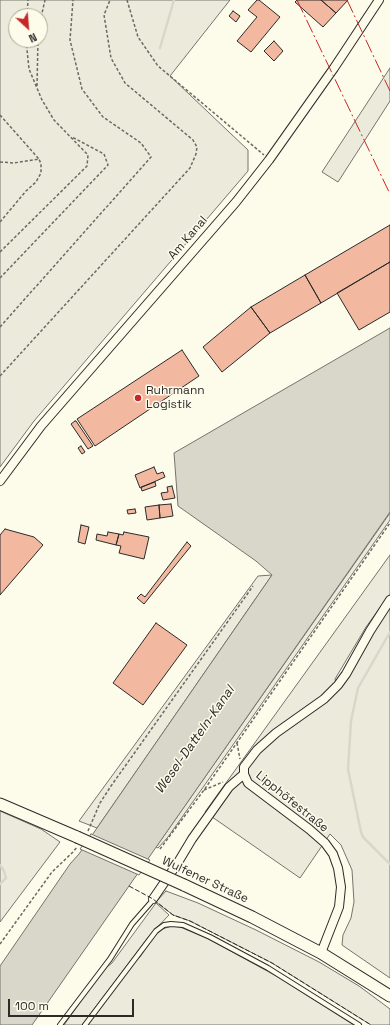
<!DOCTYPE html>
<meta charset="utf-8">
<style>
body{margin:0}
#map{position:relative;width:390px;height:1025px;overflow:hidden;background:#fdfbea;font-family:"Space Grotesk",sans-serif}
canvas{display:block}
.north{position:absolute;left:8px;top:8px;width:40px;height:40px;box-sizing:border-box;background:#fdfbea;border:1px solid #a9a89e;border-radius:50%;rotate:154deg;font-size:11px;font-weight:700;line-height:16px;text-align:center;color:#2b2b2b}
.north::after{content:'';display:block;margin:auto;width:14px;height:18px;background:#c62828;clip-path:polygon(50% 0,100% 100%,50% 72%,0 100%)}
.scale{position:absolute;left:8px;top:999px;width:126px;height:18px;box-sizing:border-box;border:2px solid #2b2b2b;border-top:0;padding-left:5px;font-size:12px;line-height:14px;white-space:nowrap;color:#2b2b2b;-webkit-text-stroke:3px #fdfbea;paint-order:stroke}
</style>
<div id="map">
<canvas width="390" height="1025"></canvas>
<div class="north">N</div>
<div class="scale">100 m</div>
</div>
<script>
const g = document.querySelector('canvas').getContext('2d');
g.lineJoin = 'round';
function fillPath(path, color) { g.fillStyle = color; g.fill(path, 'evenodd'); }
const poly = rows => new Path2D(rows.map(r => 'M' + r).join(''));
function stroke(path, color, width, dash) { g.strokeStyle = color; g.lineWidth = width; g.lineCap = dash ? 'butt' : 'round'; g.setLineDash(dash || []); g.stroke(path); }
function label(font, color, halo, rows, align = 'center') {
  g.font = font + ' "Space Grotesk",sans-serif'; g.lineWidth = 3; g.setLineDash([]); g.textBaseline = 'middle'; g.strokeStyle = halo; g.fillStyle = color; for (const [text, x, y, turn = 0] of rows) {
    g.save(); g.translate(x, y); g.rotate((+turn || 0) * Math.PI / 180); g.textAlign = isNaN(turn) ? turn : align; if (halo) g.strokeText(text, 0, 0); g.fillText(text, 0, 0); g.restore();
  }
}
const green = poly([
 [0,0,230,0,170,76,248,150,248,171,34,421,0,467,0,0],
 [16,16,40,16,40,40,16,40,16,16],
 [390,68,390,101,338,182,322,172,390,68],
 [390,513,390,520,235,742,168,837,158,848,156,847,390,513],
 [390,555,390,594,366,627,335,679,338,689,390,602,390,978,342,945,343,935,351,918,354,902,352,870,341,845,330,834,300,878,205,812,390,555],
 [272,575,97,828,79,821,258,576,272,575],
 [0,811,41,829,60,842,0,922,0,811],
 [166,891,198,903,256,930,319,962,359,986,390,1009,390,1025,371,1025,272,963,190,921,173,915,156,902,166,891],
 [156,903,169,915,149,936,82,1025,64,1025,103,970,112,963,156,903],
 [172,926,180,927,209,939,278,977,354,1025,87,1025,135,961,140,957,154,936,162,929,172,926]
]);
const water = poly([
 [390,328,390,512,32,1025,0,1025,0,966,70,864,79,854,272,575,256,561,178,506,174,453,390,328]
]);
const pier = poly([
 [91,834,150,860,139,875,80,849,91,834]
]);
const stream = poly([
 [160,48,174,0],
 [390,632,358,688,351,721,348,769,361,832,363,837,390,864],
 [0,865,4,871,6,878,0,884]
]);
const building = poly([
 [257,0,259,0,280,17,251,52,237,41,257,17,248,10,257,0],
 [297,0,321,0,336,13,323,27,295,2,297,0],
 [321,0,348,0,336,13,321,0],
 [233,11,240,16,236,22,229,16,233,11],
 [274,41,283,51,274,61,264,51,274,41],
 [390,225,390,262,321,303,305,275,390,225],
 [390,262,390,312,359,330,337,293,390,262],
 [305,275,321,303,270,333,251,307,305,275],
 [251,307,270,333,222,372,203,347,251,307],
 [182,350,199,376,95,446,77,419,182,350],
 [75,421,76,421,93,446,88,449,71,424,75,421],
 [81,446,85,452,82,454,78,448,81,446],
 [154,467,157,474,163,472,165,477,140,488,135,475,154,467],
 [155,482,156,486,142,491,141,487,155,482],
 [172,486,175,498,163,500,161,493,168,492,167,487,172,486],
 [171,504,173,516,160,518,159,505,171,504],
 [159,505,160,518,147,520,145,507,159,505],
 [135,509,136,513,128,514,127,510,135,509],
 [81,525,89,527,85,544,78,542,81,525],
 [5,529,34,537,43,545,0,595,0,535,5,529],
 [108,532,119,534,116,545,96,540,97,534,107,536,108,532],
 [124,532,149,537,144,559,119,553,121,546,116,545,119,534,123,535,124,532],
 [187,542,191,546,144,604,137,598,141,594,145,597,187,542],
 [156,623,187,645,143,705,113,683,156,623]
]);
const path = poly([
 [127,0,138,37,158,66,264,155],
 [27,16,28,0],
 [40,22,45,0],
 [37,86,38,40],
 [0,115,39,159],
 [0,162,14,163,39,159,41,164,41,173,36,182,26,191,0,222],
 [0,252,87,166,88,155,54,120,42,100,29,69,26,40],
 [0,278,108,165,104,154,72,137],
 [0,327,151,157,141,143,103,117,82,89,70,40,73,0],
 [0,376,190,168,196,154,197,147,193,140,125,83,111,58,104,15,110,0],
 [237,743,240,759],
 [204,790,223,782],
 [88,831,100,803,111,786,253,586],
 [160,849,204,790,390,523],
 [0,944,52,872,73,852,77,847]
]);
const service = poly([
 [60,1025,110,959,132,924,153,900],
 [85,1025,156,931,164,925,171,924,183,925,210,937,268,968,359,1025]
]);
const minor = poly([
 [0,481,41,426,236,202,269,160,334,68,379,0],
 [153,899,177,864,192,839,229,787,244,774],
 [321,953,339,907,341,887,338,868,333,854,325,843,309,829,248,783,244,774,244,767,257,750,276,733,324,699,338,685,346,674,370,631,390,600]
]);
const secondary = poly([
 [0,804,77,837],
 [184,885,252,917,321,953,390,996]
]);
const secondaryBridge = poly([
 [77,837,184,885]
]);
const fence = poly([
 [129,886,153,899,173,915,190,921,272,963,371,1025]
]);
const power = poly([
 [297,0,390,194],
 [347,0,390,91]
]);
const markers = [
 [138,398,4,"#c62828"]
];
const streetNames = [
 ["Am Kanal",188,238,-49],
 ["Lipphöfestraße",292,802,39],
 ["Wulfener Straße",205,880,25]
];
const poiNames = [
 ["Ruhrmann",146,391],
 ["Logistik",146,405]
];
const waterNames = [
 ["Wesel-Datteln-Kanal",195,740,-55]
];
fillPath(green, '#ecebdb');
stroke(green, '#74746e', 1);
fillPath(water, '#d8d7c9');
stroke(water, '#74746e', 1);
fillPath(pier, '#fdfbea');
stroke(pier, '#74746e', 1);
stroke(stream, '#d8d7c9', 2.5);
fillPath(building, '#f2b8a0');
stroke(building, '#2b2b2b', 1);
stroke(service, '#2b2b2b', 6);
stroke(minor, '#2b2b2b', 10);
stroke(secondary, '#2b2b2b', 13);
stroke(path, '#6a6964', 1.5, [3, 2]);
stroke(service, '#fdfbea', 4);
stroke(minor, '#fdfbea', 8);
stroke(secondary, '#fdfbea', 11);
stroke(secondaryBridge, '#2b2b2b', 13, []);
stroke(secondaryBridge, '#fdfbea', 11);
stroke(fence, '#2b2b2b', 1, [5, 2]);
stroke(power, '#c62828', 1, [14, 3, 2, 3]);
for (const [x, y, r, color] of markers) { const dot = new Path2D(); dot.arc(x, y, r, 0, 2 * Math.PI); g.fillStyle = color; g.fill(dot); stroke(dot, '#fdfbea', 1.5); }
label('12px', '#2b2b2b', '#fdfbea', streetNames);
label('12px', '#2b2b2b', '#fdfbea', poiNames, 'left');
label('italic 13px', '#2b2b2b', '#fdfbea', waterNames);
</script>
